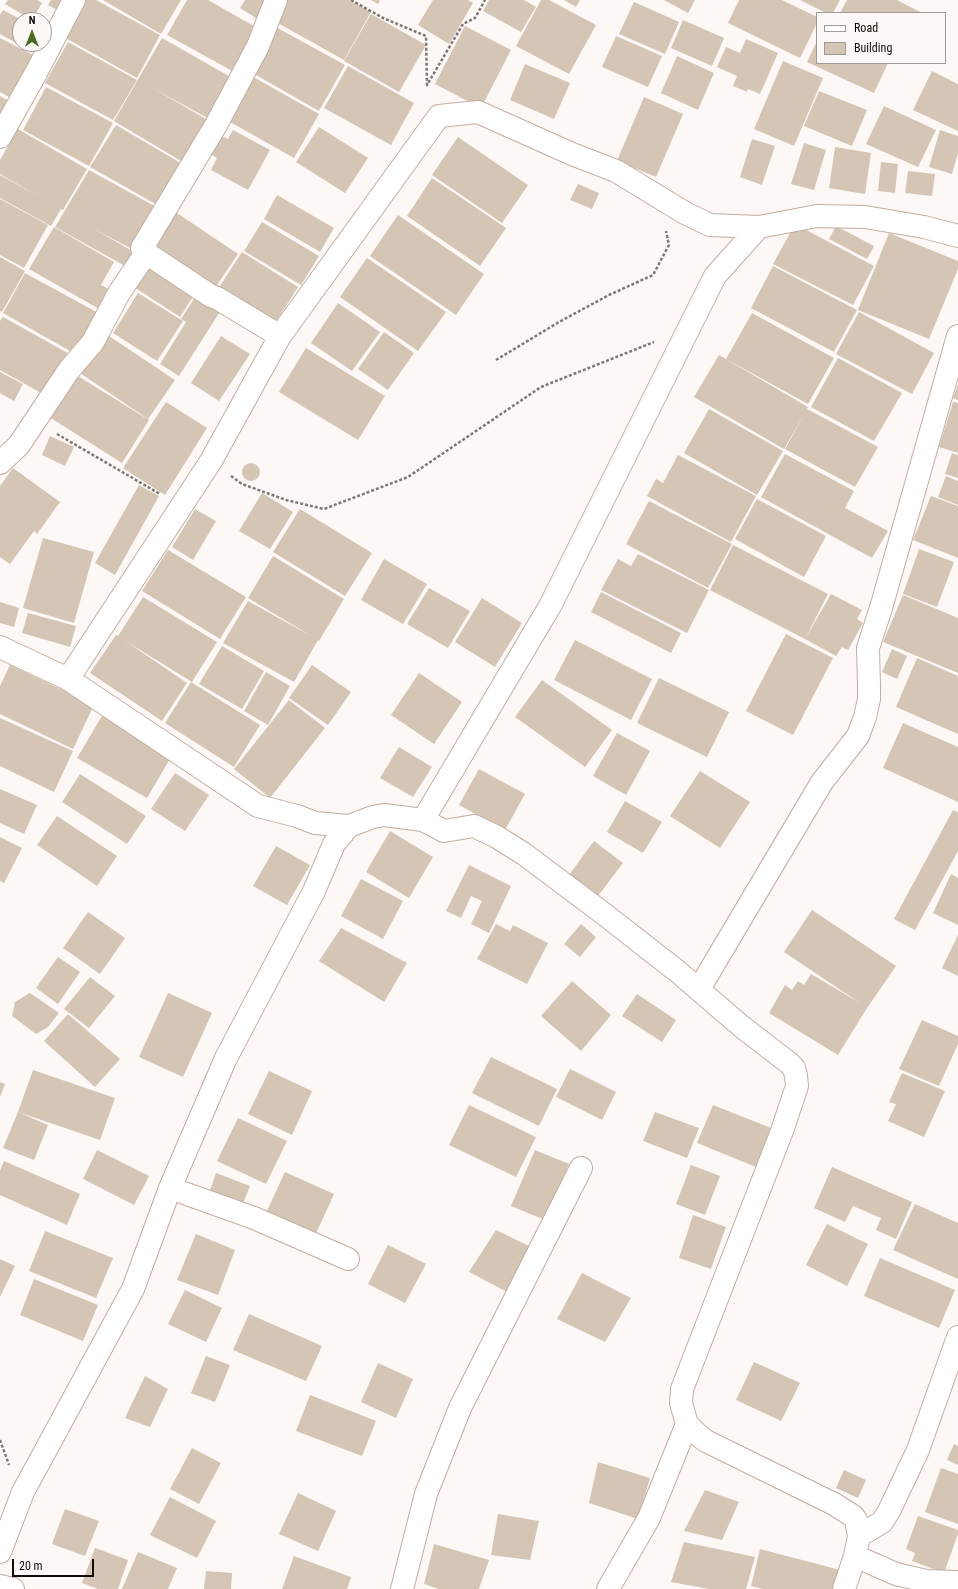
<!DOCTYPE html>
<style>
body{margin:0}
#map{position:relative;width:958px;height:1589px;overflow:hidden;background:#fdf8f6;font-family:"Roboto Condensed",sans-serif}
canvas{display:block}
.legend{position:absolute;left:816px;top:12px;width:130px;height:52px;box-sizing:border-box;background:#fdf8f6;border:1px solid #9f9a97;margin:0;padding:5px 7px;list-style:none;font-size:12px;color:#120c08}
.legend li{display:flex;align-items:center;gap:8px;height:20px}
.legend b{width:20px;border:1px solid #9f9a97}
.north{position:absolute;left:12px;top:12px;width:40px;height:40px;box-sizing:border-box;background:#fdf8f6;border:1px solid #9f9a97;border-radius:50%;rotate:0deg;font-size:11px;font-weight:700;line-height:16px;text-align:center;color:#120c08}
.north::after{content:'';display:block;margin:auto;width:14px;height:18px;background:#496b23;clip-path:polygon(50% 0,100% 100%,50% 72%,0 100%)}
.scale{position:absolute;left:12px;top:1559px;width:82px;height:18px;box-sizing:border-box;border:2px solid #120c08;border-top:0;padding-left:5px;font-size:12px;line-height:14px;white-space:nowrap;color:#120c08;-webkit-text-stroke:3px #fdf8f6;paint-order:stroke}
</style>
<div id="map">
<canvas width="958" height="1589"></canvas>
<ul class="legend">
<li><b style="height:5px;background:#fff"></b>Road</li>
<li><b style="height:11px;background:#d4c5b4"></b>Building</li>
</ul>
<div class="north">N</div>
<div class="scale">20 m</div>
</div>
<script>
const g = document.querySelector('canvas').getContext('2d');
g.lineJoin = 'round';
function fillPath(path, color) { g.fillStyle = color; g.fill(path, 'evenodd'); }
const poly = rows => new Path2D(rows.map(r => 'M' + r).join(''));
function stroke(path, color, width, dash) { g.strokeStyle = color; g.lineWidth = width; g.lineCap = dash ? 'butt' : 'round'; g.setLineDash(dash || []); g.stroke(path); }
const building = poly([
 [8,0,37,0,42,3,32,20,5,4],
 [51,0,65,0,59,11,48,5],
 [82,0,96,0,160,35,137,78,62,36],
 [103,0,181,0,161,34],
 [187,0,208,0,259,29,234,72,167,35],
 [245,0,272,0,259,20,240,8],
 [288,0,349,0,371,12,344,60,276,22],
 [371,0,380,0,378,4],
 [433,0,468,0,473,3,449,44,418,25],
 [489,0,524,0,536,7,521,32,483,11],
 [541,0,549,0,596,25,569,74,516,46],
 [564,0,580,0,576,7],
 [664,0,695,0,688,13],
 [739,0,782,0,817,17,817,23,800,58,728,23],
 [800,0,840,0,833,13,826,13],
 [847,0,897,0,922,13,840,13],
 [634,2,679,22,665,54,619,34],
 [3,10,20,19,20,44,41,44,36,54,0,34,0,15],
 [371,14,426,45,399,92,344,61],
 [683,20,724,38,712,66,671,48],
 [274,26,345,65,319,111,249,71],
 [465,26,511,50,481,108,435,84],
 [616,36,662,56,648,87,602,67],
 [0,38,33,55,9,97,0,92],
 [162,38,234,79,211,120,151,87,211,122,186,164,114,121],
 [746,39,778,53,760,94,748,89,747,92,733,86,737,76,717,67,726,47,740,53],
 [817,41,817,63,888,63,874,93,807,62],
 [68,42,137,80,113,120,45,83],
 [677,56,714,73,698,110,661,93],
 [783,61,823,78,794,146,754,129],
 [525,64,570,83,554,119,510,100],
 [348,66,414,103,391,145,324,108],
 [932,71,958,84,958,131,913,110],
 [248,74,319,114,294,158,223,118],
 [46,87,113,123,89,166,23,130],
 [819,91,867,110,852,146,804,126],
 [0,96,9,101,0,115],
 [644,97,683,114,656,177,617,161],
 [884,106,936,130,918,167,866,144],
 [116,125,184,165,159,206,90,167],
 [319,127,368,158,345,193,296,162],
 [18,129,87,169,63,210,61,209,51,226,0,198,0,175,40,197,0,174,0,160],
 [233,130,270,150,248,190,211,170,217,158,207,152,218,134,228,139],
 [940,130,958,136,958,153,952,174,929,167],
 [458,137,528,185,502,223,432,175],
 [752,139,775,146,762,185,740,177],
 [804,143,826,150,814,190,791,184],
 [835,147,871,153,865,194,829,188],
 [881,162,898,164,895,193,878,191],
 [89,170,158,208,134,250,94,229,134,252,125,266,55,227],
 [908,171,935,174,932,196,905,193],
 [432,178,506,228,480,266,407,216],
 [578,184,599,193,592,209,570,200],
 [277,195,334,228,320,252,264,219],
 [0,199,48,225,24,268,0,255],
 [171,209,238,254,211,294,143,249],
 [398,215,484,274,456,315,370,256],
 [262,222,319,256,301,285,244,251],
 [795,224,874,266,853,305,773,264],
 [836,226,874,246,867,259,829,239],
 [54,227,114,262,101,285,112,291,101,310,29,269],
 [889,233,958,261,958,269,929,339,858,310],
 [242,252,298,287,272,328,216,292],
 [0,257,25,271,2,312,0,311],
 [367,258,446,312,418,351,340,297],
 [152,260,198,289,180,317,134,287],
 [773,266,857,310,834,352,751,308],
 [25,273,100,314,77,355,3,313],
 [199,291,223,307,179,376,160,364,186,322,181,319],
 [138,293,183,321,157,361,113,333],
 [338,303,380,332,352,371,311,343],
 [859,312,934,353,912,394,836,354],
 [752,313,834,358,808,404,726,359],
 [3,317,73,356,50,398,0,370,0,321],
 [103,332,175,380,148,419,77,371],
 [384,332,414,353,388,390,358,369],
 [221,336,250,354,219,401,191,383],
 [306,348,385,396,358,440,279,392],
 [719,355,808,407,807,409,878,447,855,487,785,449,805,413,784,449,694,397],
 [838,358,902,393,874,441,811,407],
 [0,372,23,384,14,401,0,393],
 [73,373,149,420,122,463,46,415],
 [958,384,958,400,953,398],
 [166,402,207,428,165,495,123,468],
 [953,402,958,403,958,453,939,447],
 [709,409,783,451,757,495,684,453],
 [50,436,74,447,65,466,42,455],
 [952,453,958,455,958,478,945,474],
 [785,454,854,491,845,508,888,531,872,558,761,497],
 [678,455,756,496,731,542,647,496,656,479,663,483],
 '242 472a9 9 0 1 1 18 0a9 9 0 1 1-18 0Z',
 [13,468,60,502,37,534,34,531,10,564,0,557,0,486],
 [946,476,958,481,958,505,938,497],
 [139,485,159,496,115,575,95,563],
 [262,493,293,512,270,549,239,531],
 [931,496,958,506,958,558,913,540],
 [757,499,826,536,804,577,735,539],
 [649,501,732,544,708,588,626,544],
 [195,509,216,521,193,560,172,547],
 [300,509,372,553,345,596,273,552],
 [43,538,94,552,74,623,23,608],
 [733,545,828,594,805,639,710,590],
 [919,549,954,562,937,607,903,594],
 [168,550,246,597,220,639,142,591],
 [638,554,709,590,687,633,601,590,618,559,631,566],
 [273,556,344,599,319,641,318,640,294,682,223,643,248,601,313,637,248,598],
 [384,559,427,584,403,624,361,600],
 [429,588,470,611,448,648,407,624],
 [601,592,681,633,671,653,591,612],
 [831,594,862,610,857,619,863,623,848,650,842,647,836,656,805,639],
 [903,595,958,618,958,673,883,642],
 [143,597,217,642,192,682,124,640,187,683,162,721,90,673,116,635,118,636],
 [482,598,522,623,495,667,455,642],
 [0,602,19,608,14,627,0,623],
 [28,613,76,626,70,647,22,633],
 [786,634,833,658,793,735,746,711],
 [575,640,652,679,631,720,554,680],
 [222,646,264,671,242,709,199,684],
 [892,649,907,656,897,679,882,672],
 [917,658,958,676,958,734,896,707],
 [10,665,94,705,73,749,0,714,0,686],
 [312,665,351,692,328,725,289,698],
 [266,672,290,686,268,725,244,711],
 [419,673,462,702,434,744,391,715],
 [659,678,729,712,707,757,637,723],
 [542,680,612,730,585,767,515,717],
 [191,682,260,725,234,767,165,723],
 [289,700,325,728,270,798,234,769],
 [102,716,171,757,147,798,77,758],
 [0,718,73,751,54,792,0,766],
 [903,723,958,747,958,802,883,768],
 [617,733,650,751,626,795,593,776],
 [399,747,432,767,413,797,380,778],
 [479,769,525,794,505,830,459,805],
 [700,771,750,802,720,848,670,816],
 [175,773,209,795,185,831,151,809],
 [80,774,146,816,127,844,62,802],
 [0,789,37,805,24,834,0,823],
 [625,801,662,822,643,853,607,832],
 [953,810,958,812,958,851,915,930,894,919],
 [57,816,117,856,97,886,37,845],
 [390,831,433,857,409,898,366,872],
 [0,837,22,848,4,883,0,881],
 [594,841,623,863,595,900,566,879],
 [276,846,310,865,287,905,253,886],
 [469,865,511,886,489,933,471,924,482,901,471,896,461,918,446,911],
 [951,874,958,878,958,925,933,913],
 [361,879,403,901,383,939,341,916],
 [812,910,896,966,867,1008,838,1055,769,1013,785,985,792,990,798,981,804,985,811,974,860,1003,784,952],
 [88,912,125,938,100,974,63,948],
 [496,924,510,931,513,925,548,943,527,984,477,959],
 [581,924,596,937,580,957,564,944],
 [341,928,407,963,384,1002,319,961],
 [958,935,958,976,942,968],
 [58,957,80,972,58,1004,36,988],
 [90,977,115,996,89,1028,64,1009],
 [572,981,611,1015,581,1051,541,1016],
 [30,993,59,1013,48,1027,36,1034,12,1016,15,1002],
 [168,993,212,1013,183,1077,139,1057],
 [637,994,676,1020,662,1042,622,1016],
 [68,1014,120,1059,95,1087,44,1041],
 [922,1020,958,1036,958,1044,939,1086,899,1069],
 [491,1057,557,1089,539,1126,472,1093],
 [570,1069,616,1092,602,1120,556,1097],
 [33,1070,115,1098,100,1140,18,1112],
 [269,1071,312,1091,292,1135,248,1114],
 [902,1073,945,1091,924,1137,888,1121,896,1104,889,1102],
 [0,1082,5,1084,0,1097],
 [469,1105,536,1137,516,1177,449,1145],
 [713,1105,771,1128,756,1167,697,1143],
 [18,1112,48,1125,34,1160,3,1148],
 [655,1112,699,1128,687,1158,643,1141],
 [238,1118,287,1141,266,1184,217,1161],
 [97,1150,149,1176,134,1205,83,1179],
 [535,1150,569,1164,545,1220,511,1206],
 [4,1161,80,1194,67,1225,0,1195,0,1171],
 [691,1165,720,1176,705,1215,676,1204],
 [832,1167,912,1202,896,1239,876,1230,881,1218,853,1206,845,1222,814,1208],
 [285,1172,334,1194,314,1238,265,1215],
 [216,1173,250,1186,240,1211,207,1199],
 [915,1204,958,1223,958,1279,893,1250],
 [693,1215,726,1227,711,1269,679,1258],
 [827,1224,868,1244,847,1286,806,1265],
 [496,1230,533,1248,507,1292,469,1272],
 [45,1231,113,1258,96,1298,29,1271],
 [196,1234,235,1250,218,1295,177,1280],
 [388,1245,426,1264,405,1303,368,1284],
 [880,1258,955,1290,939,1328,864,1296],
 [0,1259,15,1266,0,1297],
 [582,1273,631,1298,605,1342,557,1319],
 [34,1279,98,1305,83,1341,20,1315],
 [185,1290,222,1308,206,1342,168,1324],
 [249,1314,322,1346,306,1381,233,1350],
 [206,1356,230,1365,215,1402,191,1393],
 [754,1362,800,1383,781,1421,736,1400],
 [378,1363,413,1379,396,1418,361,1402],
 [145,1376,168,1389,150,1427,125,1418],
 [310,1395,376,1421,362,1456,296,1431],
 [954,1444,958,1446,958,1465,947,1460],
 [192,1448,221,1463,199,1504,170,1489],
 [598,1462,650,1478,638,1519,589,1503],
 [941,1468,958,1474,958,1524,925,1512],
 [844,1470,866,1480,858,1498,836,1488],
 [705,1490,739,1502,722,1540,684,1531],
 [298,1493,336,1511,318,1551,279,1534],
 [170,1497,216,1521,197,1558,150,1535],
 [65,1509,99,1521,85,1556,52,1544],
 [498,1514,539,1521,530,1560,491,1555],
 [918,1516,958,1530,958,1534,944,1573,912,1561,915,1553,906,1549],
 [684,1542,755,1557,746,1589,709,1589,671,1582],
 [434,1544,489,1560,479,1589,439,1589,424,1584],
 [95,1548,128,1560,118,1589,98,1589,82,1583],
 [760,1549,844,1571,840,1589,763,1589,751,1586],
 [138,1552,177,1568,168,1589,122,1589],
 [294,1556,351,1577,347,1589,282,1589],
 [206,1571,232,1573,231,1589,204,1589]
]);
const path = poly([
 [351,0,383,18,426,36,427,85,463,24,475,18,485,0],
 [496,360,559,322,609,295,653,275,669,245,666,231],
 [57,434,160,494],
 [231,476,242,484,286,500,324,509,408,477,541,387,654,342],
 [0,1440,9,1465]
]);
const street = poly([
 [0,137,36,73,74,0],
 [146,253,211,296,217,298,280,336],
 [0,463,19,445,69,370,93,342,119,293,146,253,142,248,216,125,258,46,276,0],
 [0,647,68,679,258,806,297,816,315,823,349,826,373,817,384,815,423,820,444,831,474,826,497,837,524,854,604,914,677,971,741,1026,789,1063,794,1068,796,1076,797,1086,782,1131,682,1389,681,1403,687,1424,697,1434,706,1441,834,1504,853,1516,856,1520,859,1536,855,1556,896,1574,926,1581,958,1582],
 [68,679,211,461,280,336,439,116,478,112,572,154,616,171,685,213,710,225,759,227,817,216,865,217,924,227,958,236],
 [423,820,550,606,715,276,759,227],
 [699,989,822,782,858,736,865,717,869,699,869,686,868,648,881,608,958,336],
 [170,1188,254,1218,348,1259],
 [859,1536,882,1522,889,1511,918,1450,958,1337],
 [0,1552,23,1492,133,1289,170,1188,226,1058,314,891,334,844,349,826],
 [0,1586,13,1589],
 [402,1589,426,1494,460,1408,581,1168],
 [608,1589,649,1518,687,1424],
 [844,1589,855,1556]
]);
fillPath(building, '#d4c5b4');
stroke(street, '#c2ada1', 24);
stroke(path, '#7e7875', 2.5, [3, 2]);
stroke(street, '#fff', 22);
</script>
